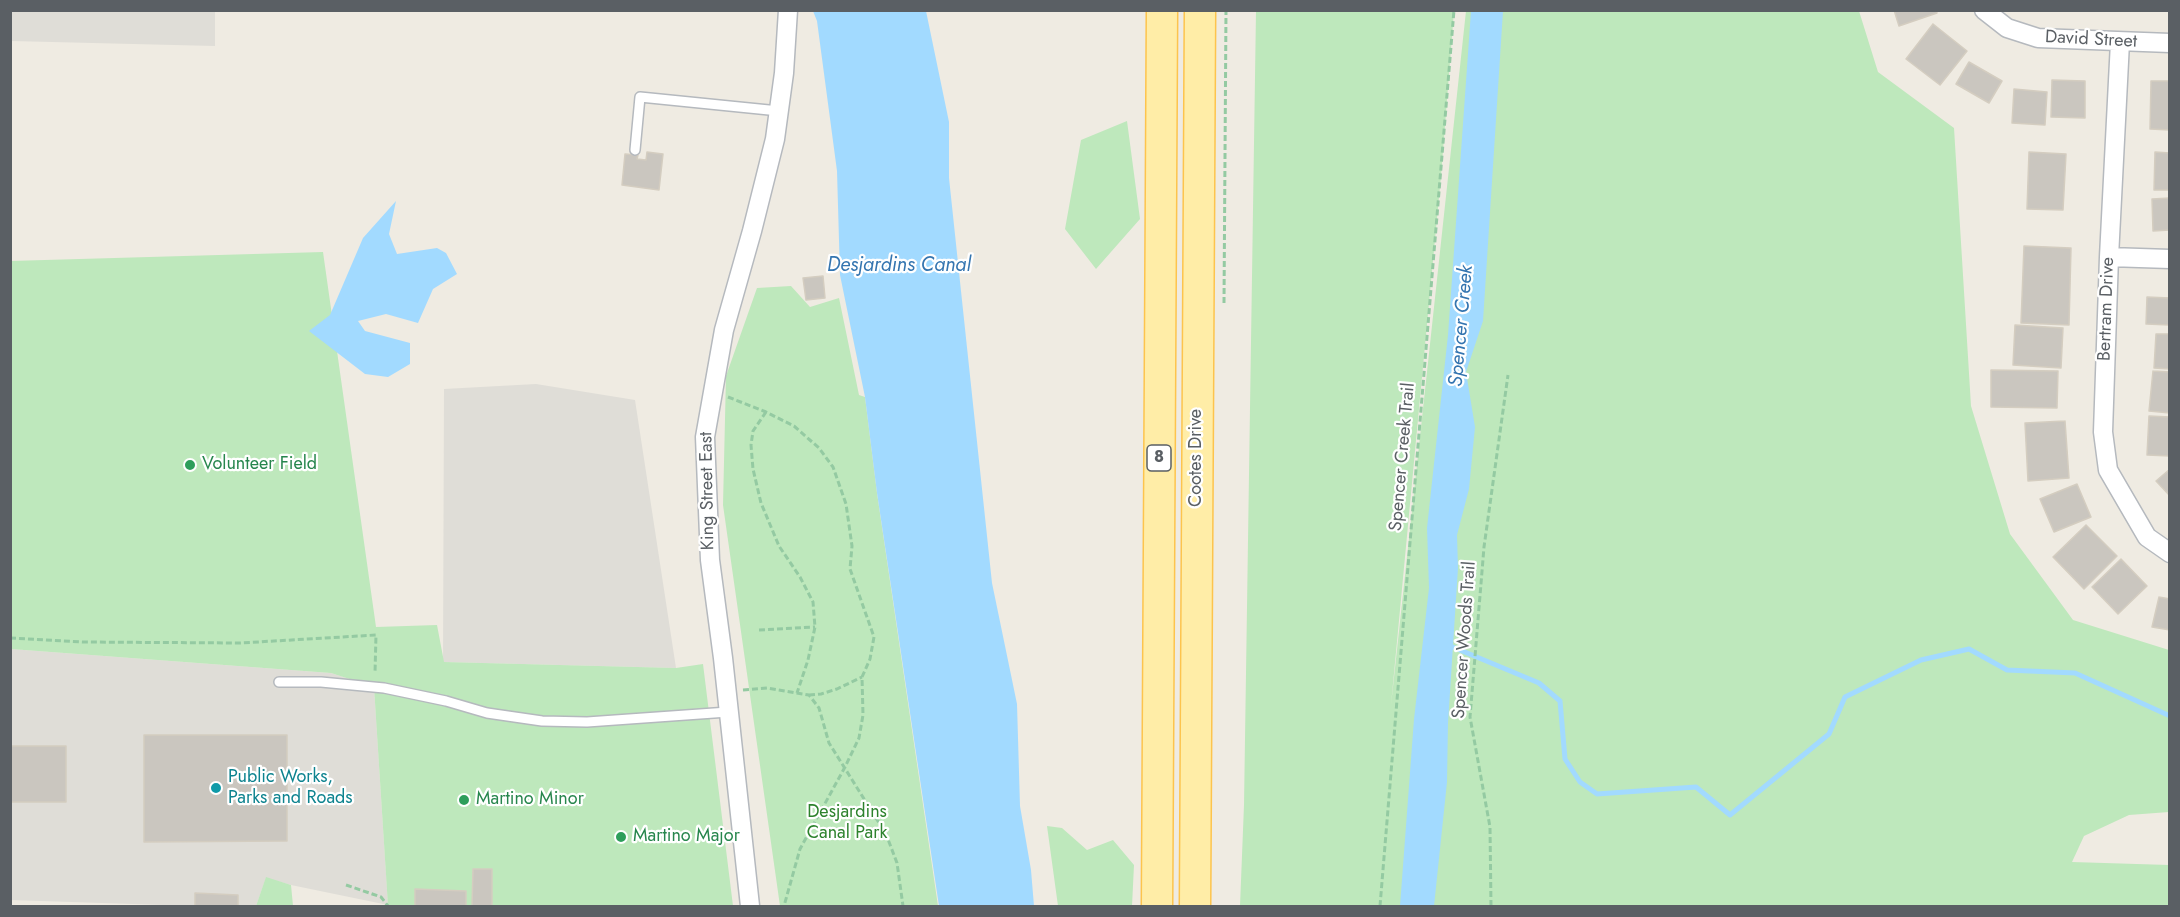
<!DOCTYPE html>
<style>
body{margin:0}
#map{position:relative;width:2180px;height:917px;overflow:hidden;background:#efebe2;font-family:Jost,sans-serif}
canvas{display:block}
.frame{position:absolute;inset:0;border:12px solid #5a5f64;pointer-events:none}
</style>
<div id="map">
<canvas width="2180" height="917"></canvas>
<div class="frame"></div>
</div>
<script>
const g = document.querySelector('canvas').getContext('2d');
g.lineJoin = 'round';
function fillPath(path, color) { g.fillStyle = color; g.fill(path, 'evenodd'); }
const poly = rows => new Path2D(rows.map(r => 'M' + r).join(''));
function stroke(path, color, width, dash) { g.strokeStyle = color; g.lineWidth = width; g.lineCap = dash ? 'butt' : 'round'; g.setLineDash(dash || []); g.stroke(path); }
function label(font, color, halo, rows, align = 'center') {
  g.font = font + ' Jost,sans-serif'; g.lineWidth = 4.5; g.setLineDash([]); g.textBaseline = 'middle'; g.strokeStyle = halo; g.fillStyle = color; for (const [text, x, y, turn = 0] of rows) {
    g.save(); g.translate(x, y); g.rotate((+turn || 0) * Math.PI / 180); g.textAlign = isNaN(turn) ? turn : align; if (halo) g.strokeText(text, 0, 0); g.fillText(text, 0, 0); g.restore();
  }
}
const industrial = poly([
 [11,10,215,11,215,46,11,41],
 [536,384,635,400,676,668,443,662,444,389],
 [11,649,331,673,374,687,388,905,291,885,266,878,256,906,193,906,11,900]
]);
const green = poly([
 [1256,11,1454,11,1441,176,1391,705,1466,11,1859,11,1878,72,1954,128,1971,406,2010,534,2073,620,2169,650,2169,812,2129,815,2084,836,2072,862,2169,865,2169,906,1240,906,1244,805],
 [1127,121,1140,219,1096,269,1065,229,1081,140],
 [323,252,376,627,437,625,444,662,676,668,703,664,733,906,388,906,374,687,331,673,11,649,10,261],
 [791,286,810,307,839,298,859,395,865,397,877,493,938,906,780,906,723,505,726,376,757,288],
 [1047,826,1062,828,1087,850,1113,840,1134,865,1132,906,1058,906],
 [266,877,291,885,293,906,256,906]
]);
const water = poly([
 [813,11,926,11,949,122,949,178,992,583,1017,704,1020,806,1031,870,1034,906,939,906,877,493,865,397,840,275,837,171,817,21],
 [1471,11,1503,11,1483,321,1466,372,1475,427,1469,489,1457,535,1458,568,1448,723,1447,782,1434,906,1400,906,1414,719,1429,588,1427,528,1448,335],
 [396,201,389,234,397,254,437,248,446,253,457,274,433,289,418,323,386,314,358,321,365,331,410,343,410,364,388,377,365,374,309,331,330,315,363,238]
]);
const stream = poly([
 [1448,645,1539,683,1560,701,1565,759,1580,782,1597,794,1696,787,1730,815,1829,734,1845,697,1921,660,1969,649,2007,670,2075,673,2170,716]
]);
const building = poly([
 [1894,10,1936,10,1937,13,1899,26,1894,10],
 [1933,24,1967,51,1940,85,1906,59,1933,24],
 [1969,62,2002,81,1989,103,1956,84,1969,62],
 [2052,80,2085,81,2085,118,2051,117,2052,80],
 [2151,81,2170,81,2170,130,2150,129,2151,81],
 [2014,89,2047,92,2045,125,2012,123,2014,89],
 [647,152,663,154,659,190,622,185,625,154,638,155,637,159,646,160,647,152],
 [2029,152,2066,154,2063,210,2027,209,2029,152],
 [2155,152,2170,153,2170,190,2154,190,2155,152],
 [2170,198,2170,230,2153,231,2152,199,2170,198],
 [2024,246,2071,248,2069,325,2021,323,2024,246],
 [823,276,825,298,806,300,803,278,823,276],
 [2147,297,2170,298,2170,325,2146,324,2147,297],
 [2015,325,2063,328,2061,368,2013,365,2015,325],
 [2156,334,2170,334,2170,369,2154,368,2156,334],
 [1991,370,2058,371,2057,408,1991,407,1991,370],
 [2153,371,2170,372,2170,413,2149,411,2153,371],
 [2149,416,2170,417,2170,456,2147,455,2149,416],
 [2065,421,2069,478,2028,481,2025,423,2065,421],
 [2170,469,2170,496,2156,481,2170,469],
 [2077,484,2091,517,2054,532,2040,499,2077,484],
 [2086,525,2117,556,2084,589,2053,557,2086,525],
 [2121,559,2147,586,2118,614,2092,587,2121,559],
 [2159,597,2170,599,2170,630,2152,627,2159,597],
 [144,735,287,735,287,841,144,842,144,735],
 [10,746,66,746,66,802,10,802,10,746],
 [473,869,492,869,492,906,472,906,473,869],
 [415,889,466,891,466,906,415,906,415,889],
 [195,893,238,895,238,906,195,906,195,893]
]);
const path = poly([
 [1224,303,1226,10],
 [728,397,766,412,794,426,819,448,833,467,846,504,852,546,850,569,874,637,870,659,862,677,863,715,859,738,845,767,800,849,784,906],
 [766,412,753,431,751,445,753,469,761,503,779,546,800,577,813,602,815,627,808,660,797,693],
 [759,630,815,627],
 [10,638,83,642,240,643,376,635,375,673],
 [743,690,767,688,809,695,819,708,829,743,886,834,897,863,903,906],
 [809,695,821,694,837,689,862,677],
 [346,885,381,897,388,906],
 [1380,906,1454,10],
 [1491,906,1490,827,1470,717,1484,547,1508,375]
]);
const lane = poly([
 [635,150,640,97,779,111],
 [279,682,321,682,384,688,446,701,487,713,542,721,587,722,728,712]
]);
const street = poly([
 [1984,10,2007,28,2038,38,2170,43],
 [2120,42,2109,257,2103,432,2108,470,2147,537,2170,553],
 [2109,257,2170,259],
 [750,906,723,658,710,560,705,437,724,330,752,231,775,139,784,73,788,10]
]);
const primary = poly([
 [1157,906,1162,10],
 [1195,906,1200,10]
]);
const markers = [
 [190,465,6,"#2e9e5b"],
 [216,788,6,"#0f9aa8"],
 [464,800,6,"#2e9e5b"],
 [621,837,6,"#2e9e5b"]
];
const shields = [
 [1159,458,24]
];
const shieldNames = [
 ["8",1159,458]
];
const streetNames = [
 ["David Street",2091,40,3],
 ["Bertram Drive",2107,309,-88],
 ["Spencer Creek Trail",1403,457,-85],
 ["Cootes Drive",1197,458,-90],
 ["King Street East",708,491,-91],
 ["Spencer Woods Trail",1465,640,-86]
];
const leisureNames = [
 ["Volunteer Field",202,465],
 ["Martino Minor",476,800],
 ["Martino Major",633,837]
];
const cultureNames = [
 ["Public Works,",228,778],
 ["Parks and Roads",228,799]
];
const parkNames = [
 ["Desjardins",847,813],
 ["Canal Park",847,834]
];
const waterNames = [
 ["Desjardins Canal",899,266],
 ["Spencer Creek",1462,326,-85]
];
fillPath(industrial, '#dfddd7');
fillPath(green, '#bee8bc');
fillPath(water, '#a2daff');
stroke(stream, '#a2daff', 5);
fillPath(building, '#cac6bf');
stroke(building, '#d4cdc0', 1.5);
stroke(lane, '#b5b9be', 12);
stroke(street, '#b5b9be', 21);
stroke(primary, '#fdc44d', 33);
stroke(path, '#94caa2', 3, [6, 3]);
stroke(lane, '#fff', 9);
stroke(street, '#fff', 18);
stroke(primary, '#ffeda7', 30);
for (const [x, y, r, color] of markers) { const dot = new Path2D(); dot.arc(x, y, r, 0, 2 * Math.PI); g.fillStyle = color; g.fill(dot); stroke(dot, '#fff', 2); }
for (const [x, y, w] of shields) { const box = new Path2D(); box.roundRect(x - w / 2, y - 13, w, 26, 4.5); g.fillStyle = '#fff'; g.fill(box); stroke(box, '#5a5f64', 1.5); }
label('bold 16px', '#5a5f64', null, shieldNames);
label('18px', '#5a5f64', '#fff', streetNames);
label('18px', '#27864d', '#fff', leisureNames, 'left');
label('18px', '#0d838f', '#fff', cultureNames, 'left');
label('18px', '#2d822d', '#fff', parkNames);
label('italic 20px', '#3475b0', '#fff', waterNames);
</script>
